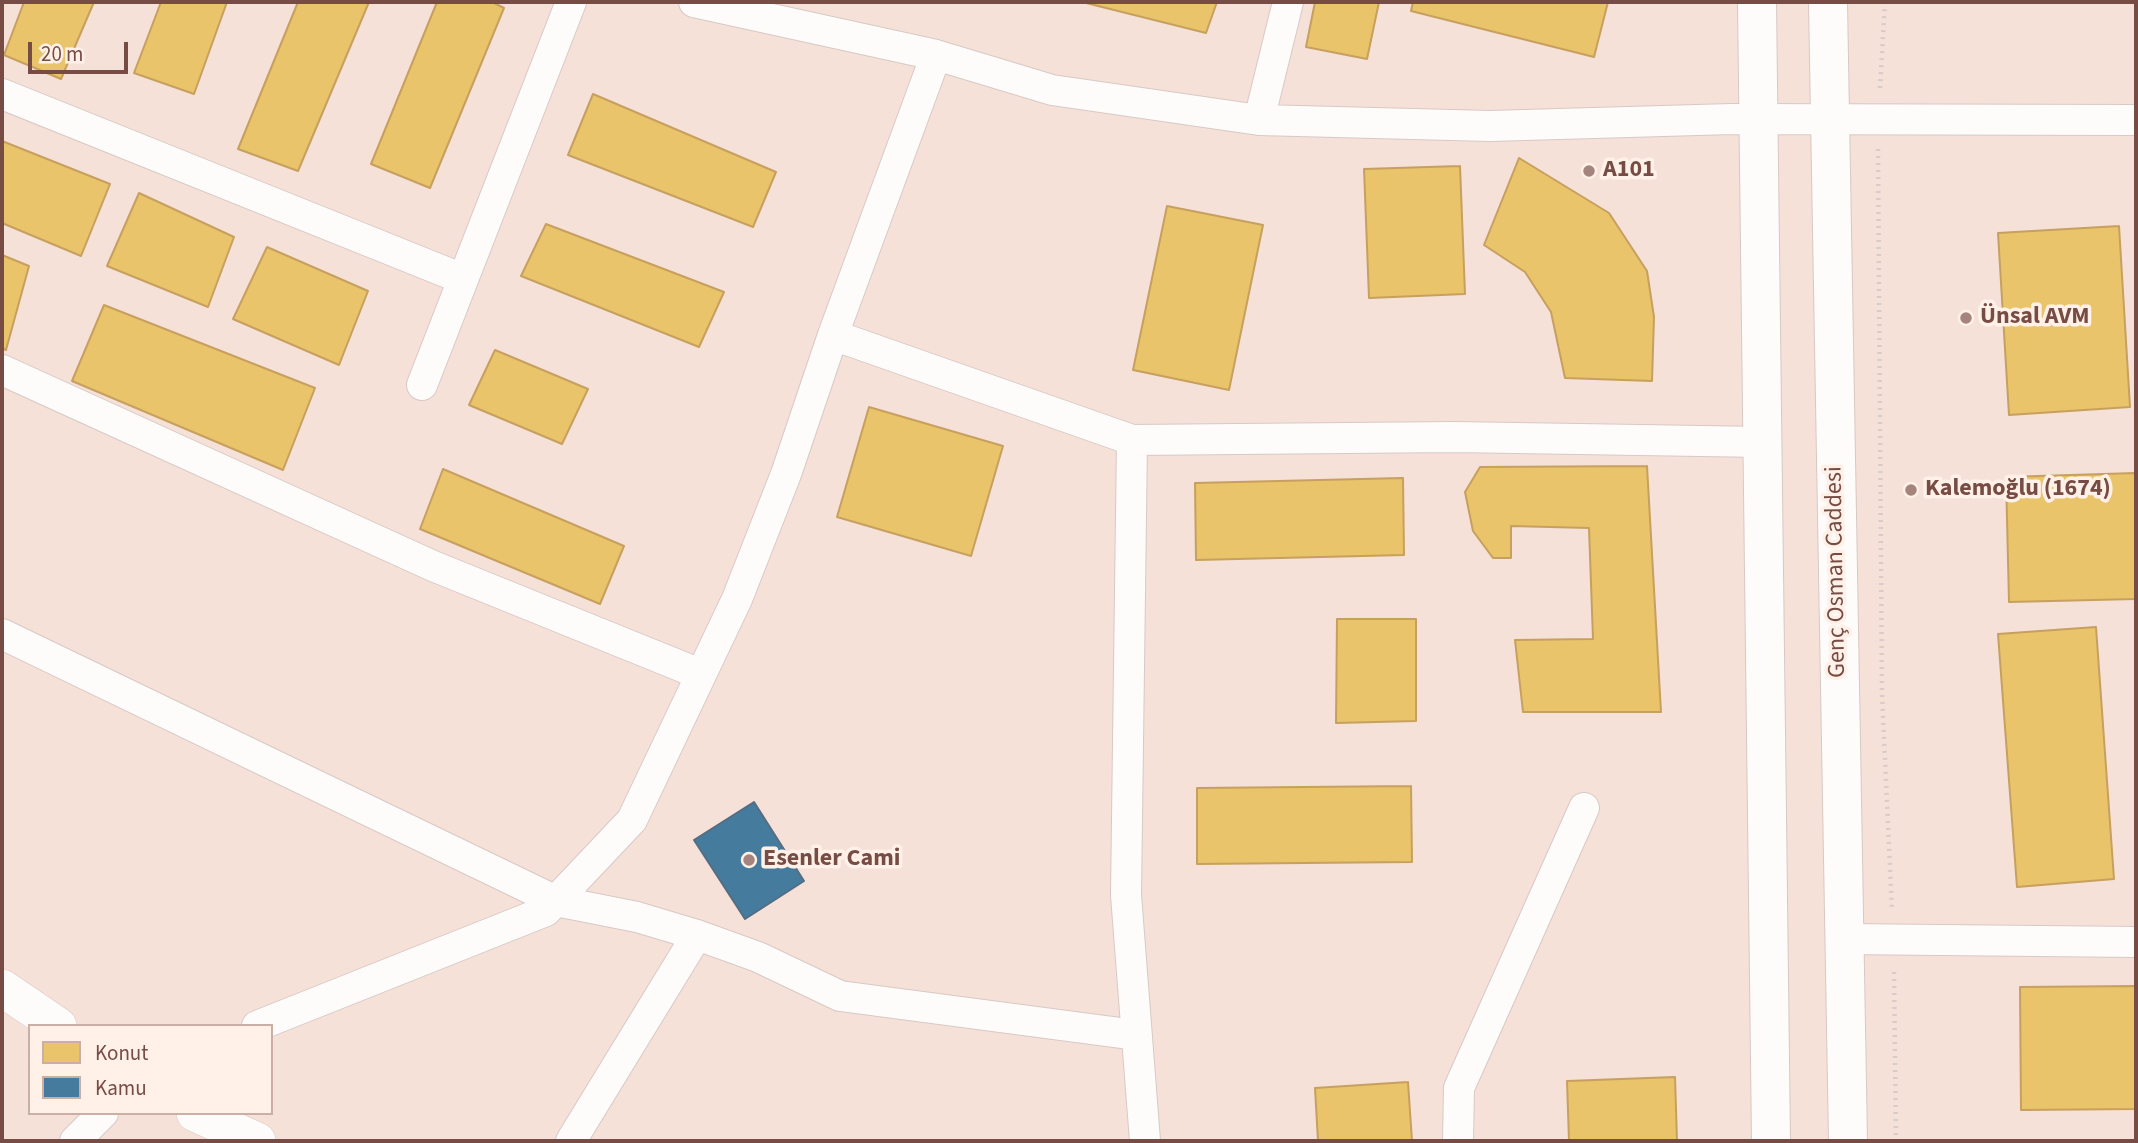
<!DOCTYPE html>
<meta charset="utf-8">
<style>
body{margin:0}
#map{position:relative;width:2138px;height:1143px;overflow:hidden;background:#f7ece6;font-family:"Source Sans 3",sans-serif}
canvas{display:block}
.frame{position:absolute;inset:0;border:4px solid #774c45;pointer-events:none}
.legend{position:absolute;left:28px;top:1024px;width:245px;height:91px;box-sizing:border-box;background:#fff1e7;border:2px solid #c9afa6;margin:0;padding:9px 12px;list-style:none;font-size:21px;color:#774c45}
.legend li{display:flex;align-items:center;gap:14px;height:35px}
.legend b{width:35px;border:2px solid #c9afa6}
.scale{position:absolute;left:28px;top:42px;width:100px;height:32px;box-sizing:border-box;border:4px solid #774c45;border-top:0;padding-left:9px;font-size:21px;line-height:24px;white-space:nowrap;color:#774c45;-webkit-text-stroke:5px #fff1e7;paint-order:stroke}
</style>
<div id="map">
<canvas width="2138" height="1143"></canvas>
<div class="frame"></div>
<ul class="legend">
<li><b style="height:19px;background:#e9c46a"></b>Konut</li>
<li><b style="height:19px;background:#457b9d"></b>Kamu</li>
</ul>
<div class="scale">20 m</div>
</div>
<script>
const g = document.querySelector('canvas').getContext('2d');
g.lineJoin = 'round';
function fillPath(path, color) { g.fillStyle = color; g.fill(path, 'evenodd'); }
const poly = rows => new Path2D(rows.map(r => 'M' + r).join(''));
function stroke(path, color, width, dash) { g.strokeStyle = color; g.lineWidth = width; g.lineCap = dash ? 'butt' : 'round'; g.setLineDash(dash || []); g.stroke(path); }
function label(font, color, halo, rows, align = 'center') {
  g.font = font + ' "Source Sans 3",sans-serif'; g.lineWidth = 7; g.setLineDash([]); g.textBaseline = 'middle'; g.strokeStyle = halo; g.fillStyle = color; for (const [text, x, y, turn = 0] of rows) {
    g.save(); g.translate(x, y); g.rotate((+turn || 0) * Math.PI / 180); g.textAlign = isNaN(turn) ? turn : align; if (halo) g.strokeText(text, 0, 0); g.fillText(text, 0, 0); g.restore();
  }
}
const residential = poly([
 [2,2,2136,2,2136,1141,2,1141],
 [30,1026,271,1026,271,1113,30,1113]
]);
const homes = poly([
 [24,2,94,2,61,79,4,55,24,2],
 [161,2,227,2,194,94,134,73,161,2],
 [298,2,369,2,298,171,238,149,298,2],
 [437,2,492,2,504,8,430,188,371,164,437,2],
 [1082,2,1217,2,1206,33,1082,2],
 [1315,2,1379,2,1367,59,1306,47,1315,2],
 [1413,2,1608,2,1594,57,1411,11,1413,2],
 [593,94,776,172,753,227,568,155,593,94],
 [2,141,110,184,81,256,2,223,2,141],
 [1519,158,1609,213,1647,271,1654,317,1652,381,1565,378,1551,312,1525,272,1484,245,1519,158],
 [1460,166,1465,294,1369,298,1364,169,1460,166],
 [139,193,234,237,208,307,107,266,139,193],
 [1167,206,1263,225,1229,390,1133,370,1167,206],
 [546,224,724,292,699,347,521,276,546,224],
 [2119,226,2130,407,2009,415,1998,233,2119,226],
 [267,247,368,291,339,365,233,319,267,247],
 [2,255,29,266,6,350,2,348,2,255],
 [104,305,315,388,283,470,72,381,104,305],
 [495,350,588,389,562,444,469,405,495,350],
 [869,407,1003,446,971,556,837,517,869,407],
 [1647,466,1661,712,1523,712,1515,640,1593,639,1589,528,1511,526,1511,558,1493,558,1473,531,1465,492,1480,467,1647,466],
 [443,469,624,546,600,604,420,529,443,469],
 [2136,473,2136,599,2009,602,2006,477,2136,473],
 [1403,478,1404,555,1196,560,1195,483,1403,478],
 [1337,619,1416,619,1416,721,1336,723,1337,619],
 [2096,627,2114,879,2017,887,1998,634,2096,627],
 [1411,786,1412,862,1197,864,1197,788,1411,786],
 [2136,986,2136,1109,2021,1110,2020,987,2136,986],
 [1675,1077,1677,1141,1569,1141,1567,1081,1675,1077],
 [1408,1082,1412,1141,1318,1141,1315,1088,1408,1082]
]);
const public = poly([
 [754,802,804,881,745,919,694,840,754,802]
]);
const path = poly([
 [1880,88,1885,2],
 [1878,149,1882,694,1892,910],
 [1894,972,1896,1141]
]);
const minor = poly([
 [694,2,936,55,1052,90,1259,120,1490,126,1732,119,2136,120],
 [2,94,463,279],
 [1259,120,1288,2],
 [833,335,1132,440,1454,437,1763,442],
 [2,370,433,566,700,674],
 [422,385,571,2],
 [1132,440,1126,895,1145,1141],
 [2,634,556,901,637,917,697,935,758,957,840,996,1136,1035],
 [1844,939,2136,942],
 [257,1026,546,911,632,820,737,599,786,474,833,335,936,55],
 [75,1141,103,1113],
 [571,1141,697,935],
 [1458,1141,1459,1088,1584,808]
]);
const tertiary = poly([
 [2,988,58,1026],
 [195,1113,257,1141]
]);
const secondary = poly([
 [1757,2,1771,1141],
 [1828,2,1848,1141]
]);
const markers = [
 [1589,171,7,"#a4847d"],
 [1966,318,7,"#a4847d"],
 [1911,490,7,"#a4847d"],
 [749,860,7,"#a4847d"]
];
const poiNames = [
 ["A101",1603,171],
 ["Ünsal AVM",1980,318],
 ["Kalemoğlu (1674)",1925,490],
 ["Esenler Cami",763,860]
];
const streetNames = [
 ["Genç Osman Caddesi",1837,572,-91]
];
fillPath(residential, '#f5e1d7');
fillPath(homes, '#e9c46a');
stroke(homes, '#c7a05f', 2);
fillPath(public, '#457b9d');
stroke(public, '#546d83', 2);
stroke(minor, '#d8c9c5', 32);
stroke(tertiary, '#d8c9c5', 38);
stroke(secondary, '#d8c8c3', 40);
stroke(path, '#d9cbc9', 4.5, [2, 5]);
stroke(minor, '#fefcfb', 30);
stroke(tertiary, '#fefcfb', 37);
stroke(secondary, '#fefcfb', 38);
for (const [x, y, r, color] of markers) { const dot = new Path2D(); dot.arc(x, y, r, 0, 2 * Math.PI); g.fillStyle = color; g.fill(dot); stroke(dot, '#fff1e7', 2.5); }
label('bold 24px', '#774c45', '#fff1e7', poiNames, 'left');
label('24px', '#774c45', '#fff1e7', streetNames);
</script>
